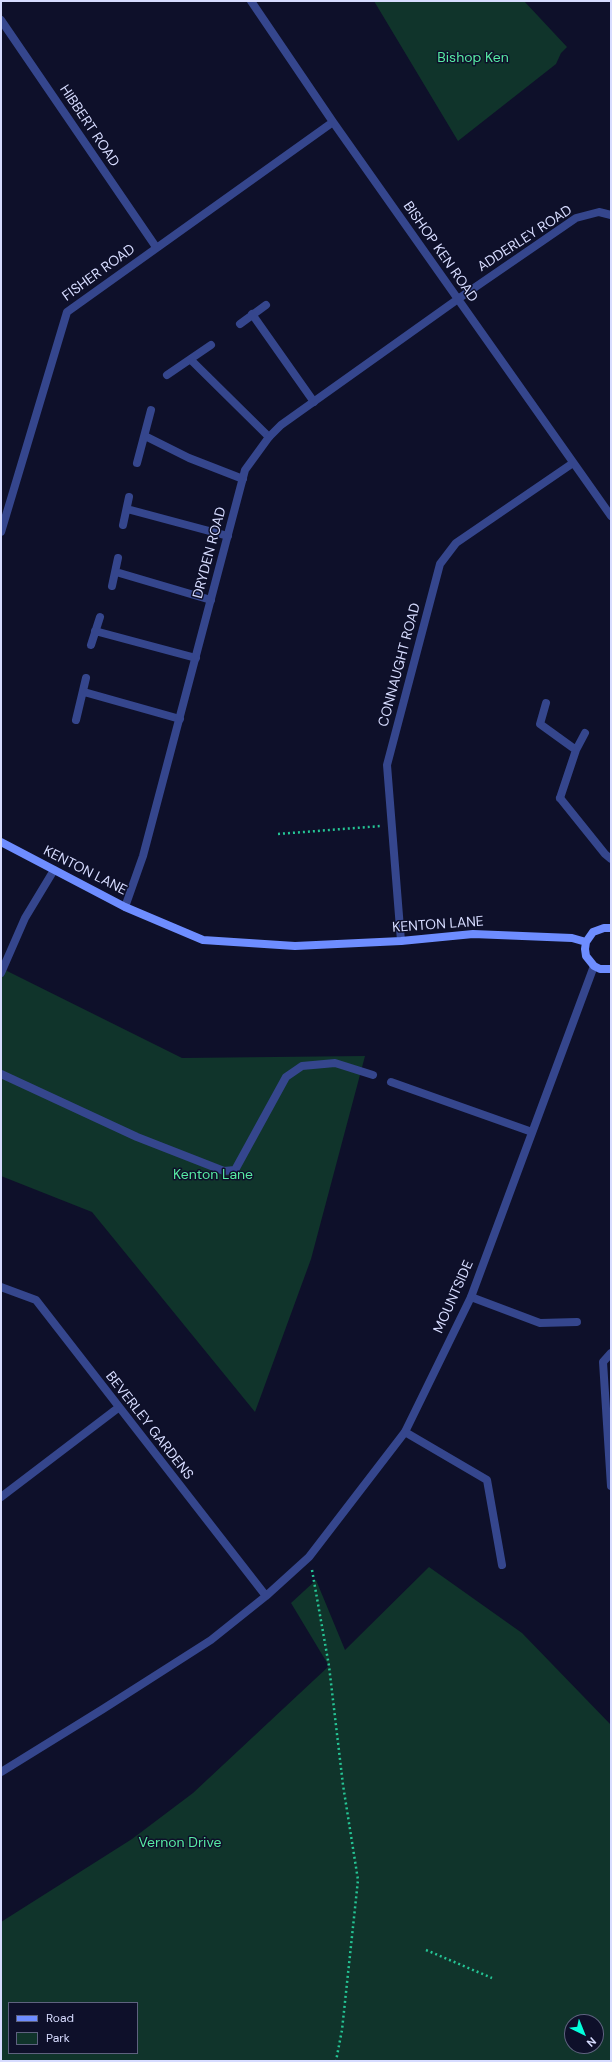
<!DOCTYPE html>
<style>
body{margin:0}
#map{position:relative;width:612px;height:2062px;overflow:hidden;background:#0e102a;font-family:"DM Sans",sans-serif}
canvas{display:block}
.frame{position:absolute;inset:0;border:2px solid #d7dcff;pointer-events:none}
.legend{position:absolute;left:8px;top:2002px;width:130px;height:52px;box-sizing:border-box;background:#0e102a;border:1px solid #5e627f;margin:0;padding:5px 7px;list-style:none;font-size:12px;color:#d7dcff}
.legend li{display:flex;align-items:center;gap:8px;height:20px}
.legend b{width:20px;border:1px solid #5e627f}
.north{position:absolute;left:564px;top:2014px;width:40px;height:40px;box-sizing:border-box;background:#0e102a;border:1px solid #5e627f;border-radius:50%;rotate:137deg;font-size:11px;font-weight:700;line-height:16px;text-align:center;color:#d7dcff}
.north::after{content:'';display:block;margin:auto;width:14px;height:18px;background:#03ffdc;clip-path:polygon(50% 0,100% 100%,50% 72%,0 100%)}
</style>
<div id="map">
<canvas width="612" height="2062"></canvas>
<div class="frame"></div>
<ul class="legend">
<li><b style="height:5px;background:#6e8dff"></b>Road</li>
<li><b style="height:11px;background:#10342b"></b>Park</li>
</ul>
<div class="north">N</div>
</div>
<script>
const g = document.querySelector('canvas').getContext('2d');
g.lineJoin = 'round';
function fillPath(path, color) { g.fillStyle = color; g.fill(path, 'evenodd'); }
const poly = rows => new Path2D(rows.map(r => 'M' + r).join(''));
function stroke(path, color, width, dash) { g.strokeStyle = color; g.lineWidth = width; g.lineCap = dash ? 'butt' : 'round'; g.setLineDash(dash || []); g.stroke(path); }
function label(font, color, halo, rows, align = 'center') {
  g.font = font + ' "DM Sans",sans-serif'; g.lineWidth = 3; g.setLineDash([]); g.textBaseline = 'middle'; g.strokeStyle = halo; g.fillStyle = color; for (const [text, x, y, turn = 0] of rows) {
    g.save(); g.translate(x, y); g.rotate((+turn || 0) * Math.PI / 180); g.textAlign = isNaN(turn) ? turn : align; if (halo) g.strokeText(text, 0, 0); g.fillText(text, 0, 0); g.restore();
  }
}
const green = poly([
 [374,1,524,1,567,47,561,53,556,64,458,141],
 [1,968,182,1058,365,1056,311,1259,255,1412,92,1212,1,1176],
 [429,1567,522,1633,611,1725,611,2061,1,2061,1,1922,132,1839,193,1793,329,1666,291,1603,316,1580,345,1650],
 [9,2003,137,2003,137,2053,9,2053],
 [572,2022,596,2022,596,2046,572,2046]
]);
const path = poly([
 [278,834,381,826],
 [312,1570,329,1666,343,1785,358,1880,342,2030,336,2061],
 [426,1950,492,1978]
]);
const lane = poly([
 [252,314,314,402],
 [240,324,266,305],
 [191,360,269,437],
 [167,375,211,345],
 [145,436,189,458,243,479],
 [137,463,151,410],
 [127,509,228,536],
 [123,525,129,497],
 [116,572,211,600],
 [112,586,118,558],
 [95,631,196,658],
 [91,645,100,617],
 [84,692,180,719],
 [546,703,540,724,576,750,560,798],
 [76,720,86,678],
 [576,750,585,733],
 [1,973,25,918,54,870],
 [1,1074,137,1137,224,1171,235,1170,286,1077,302,1066,335,1063,373,1075],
 [391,1082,532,1132],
 [471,1297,540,1323,577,1322],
 [405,1432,487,1480,502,1565]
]);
const street = poly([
 [251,1,333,122,611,516],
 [1,20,156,247],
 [1,532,67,312,333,122],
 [560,798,605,854,611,859],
 [125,907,143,856,245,470,269,437,281,425,458,299,576,218,599,212,611,215],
 [401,941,387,765,440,564,456,543,573,463],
 [1,1287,36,1300,266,1596],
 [611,1353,603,1362,611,1486],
 [1,1497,118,1408],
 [1,1772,103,1709,211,1640,266,1596,309,1557,405,1432,471,1297,594,966]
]);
const secondary = poly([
 [1,842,125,907,203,940,295,946,401,941,473,934,572,938,586,942],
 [611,928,604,928,593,932,586,942,585,949,586,956,594,966,600,969,611,969]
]);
const parkNames = [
 ["Bishop Ken",473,58],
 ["Kenton Lane",213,1175],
 ["Vernon Drive",180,1843]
];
const streetNames = [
 ["HIBBERT ROAD",89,126,56],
 ["ADDERLEY ROAD",525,239,-33],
 ["BISHOP KEN ROAD",440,252,55],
 ["FISHER ROAD",99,273,-36],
 ["DRYDEN ROAD",210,553,-75],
 ["CONNAUGHT ROAD",400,665,-75],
 ["KENTON LANE",85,871,27],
 ["KENTON LANE",438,925,-4],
 ["MOUNTSIDE",454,1297,-66],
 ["BEVERLEY GARDENS",149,1426,52]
];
fillPath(green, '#10342b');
stroke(path, '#25c595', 2.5, [2, 3]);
stroke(lane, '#35468d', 8);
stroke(street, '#35468d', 8);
stroke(secondary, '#6e8dff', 8);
label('14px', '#57eba3', '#0e102a', parkNames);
label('14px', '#d7dcff', '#0e102a', streetNames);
</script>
